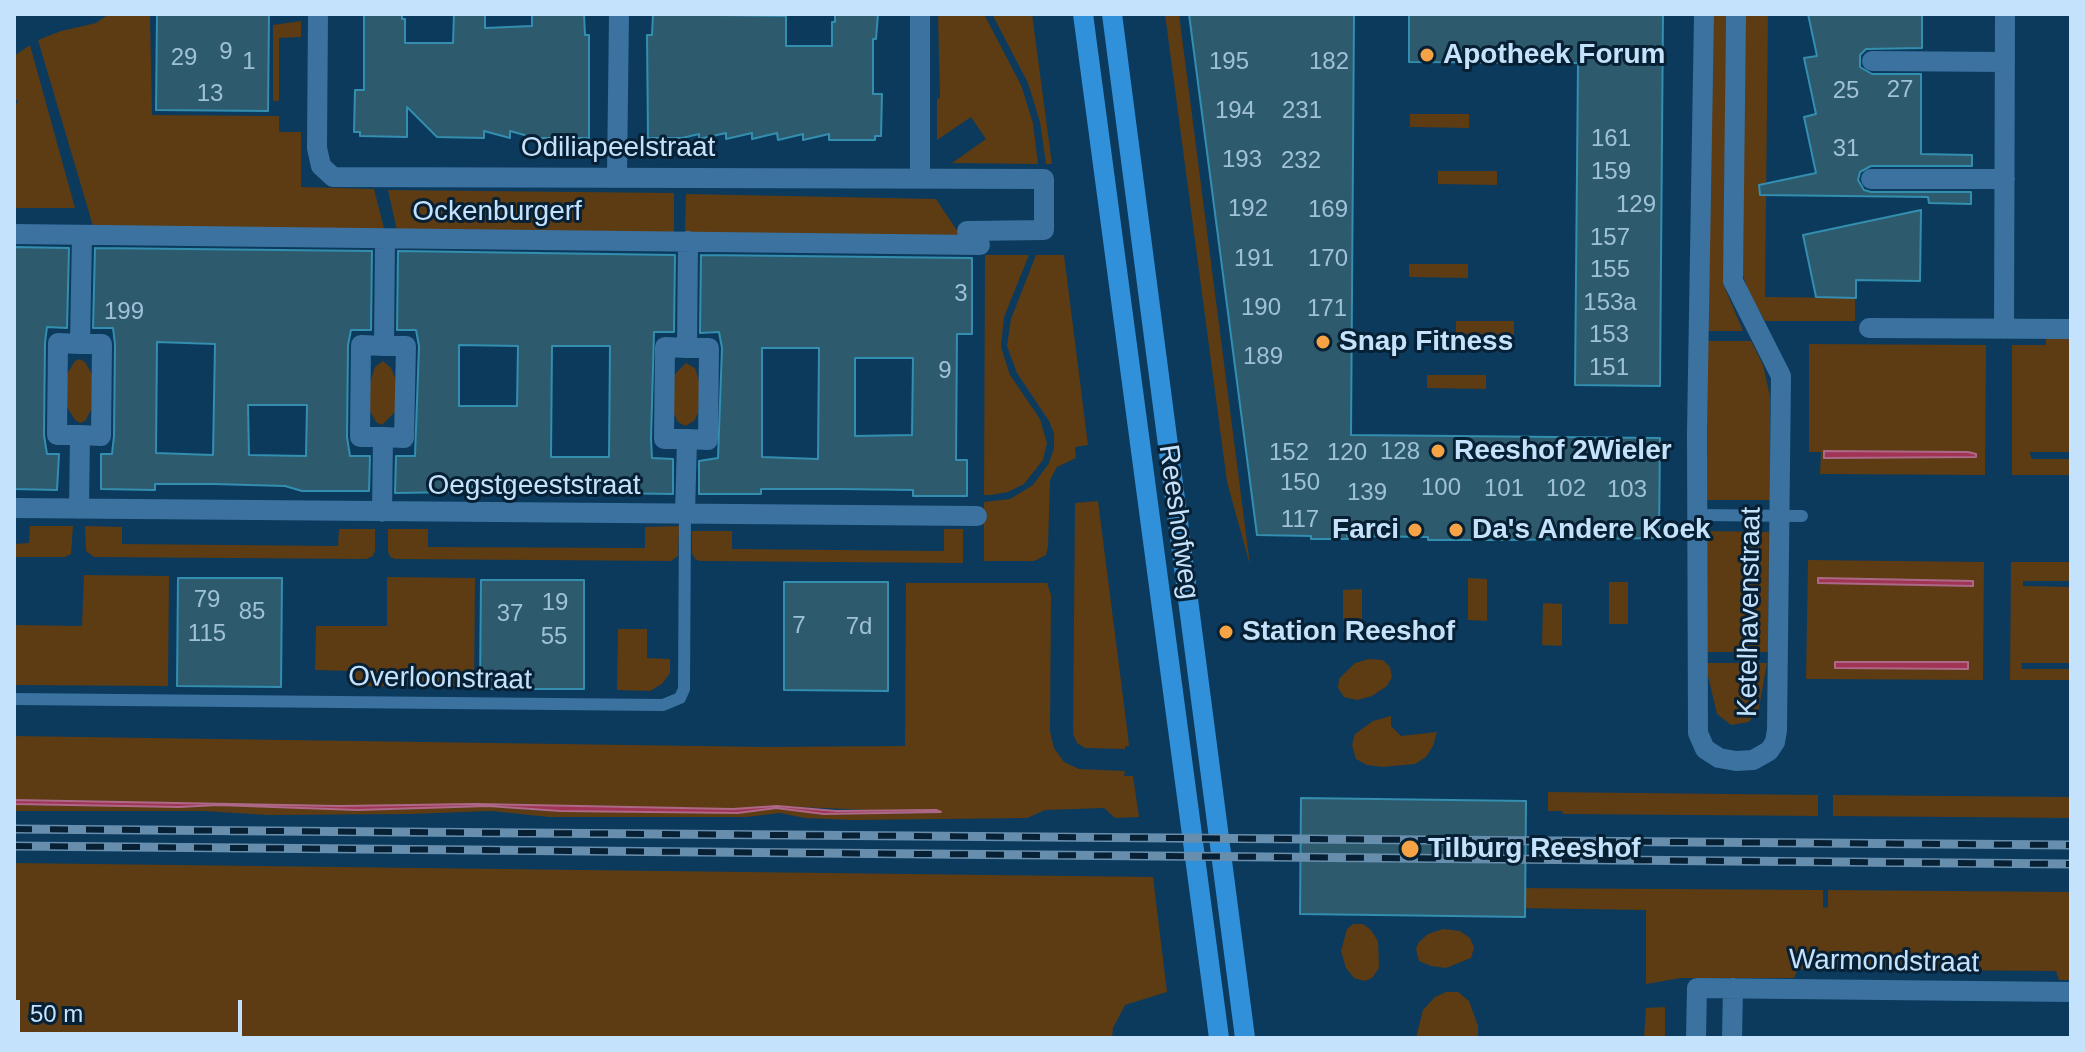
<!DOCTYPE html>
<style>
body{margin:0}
#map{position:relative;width:2085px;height:1052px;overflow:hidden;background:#0b3a5d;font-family:Arial,sans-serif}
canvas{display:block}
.frame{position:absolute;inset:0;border:16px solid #c5e2fd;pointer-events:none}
.scale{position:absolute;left:16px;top:1000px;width:226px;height:36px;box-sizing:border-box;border:4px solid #c5e2fd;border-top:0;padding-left:10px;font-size:24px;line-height:28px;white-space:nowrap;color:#c5e2fd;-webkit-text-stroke:6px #082034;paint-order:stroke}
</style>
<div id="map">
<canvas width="2085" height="1052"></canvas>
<div class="frame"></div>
<div class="scale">50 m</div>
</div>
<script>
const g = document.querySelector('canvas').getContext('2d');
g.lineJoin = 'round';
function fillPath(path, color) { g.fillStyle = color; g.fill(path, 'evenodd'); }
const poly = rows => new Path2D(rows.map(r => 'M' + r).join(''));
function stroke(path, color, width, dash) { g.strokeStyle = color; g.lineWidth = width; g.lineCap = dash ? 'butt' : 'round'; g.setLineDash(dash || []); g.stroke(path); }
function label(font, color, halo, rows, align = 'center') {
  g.font = font + ' Arial,sans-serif'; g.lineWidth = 6; g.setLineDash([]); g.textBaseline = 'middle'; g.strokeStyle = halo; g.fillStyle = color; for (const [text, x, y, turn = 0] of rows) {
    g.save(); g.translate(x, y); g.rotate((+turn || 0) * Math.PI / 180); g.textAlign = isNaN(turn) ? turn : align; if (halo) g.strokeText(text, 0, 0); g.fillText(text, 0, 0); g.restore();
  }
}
const green = poly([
 [109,14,150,14,152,115,279,116,279,132,301,132,301,187,374,189,385,232,93,226,38,40,61,31,96,23],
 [938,14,984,14,1021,85,1033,123,1038,164,952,163,986,139,971,117,937,140,937,99,940,98],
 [992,14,1032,14,1052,164,1046,164,1040,122,1028,83],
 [1165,14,1179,14,1250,565,1227,482],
 [1709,14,1726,14,1724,286,1743,331,1707,331],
 [1744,14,1768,14,1765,297,1855,298,1855,321,1765,321,1748,291,1743,275],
 [301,21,301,37,279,38,279,101,273,101,273,25],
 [30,45,75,208,14,208,14,106,18,102,14,96,14,56],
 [1410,114,1469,114,1469,128,1410,127],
 [1438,171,1497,171,1497,185,1438,184],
 [388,190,674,193,674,234,397,231],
 [686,194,936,199,960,235,685,234],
 [985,255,1029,255,1004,317,1001,347,1010,375,1040,419,1047,443,1043,460,1024,484,1008,492,992,495,984,495],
 [1036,255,1064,255,1088,445,1075,447,1076,458,1057,467,1050,480,1048,546,1046,555,1034,561,984,561,984,502,1010,499,1033,485,1049,463,1054,448,1054,434,1049,421,1017,373,1007,346,1011,319],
 [1409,264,1468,264,1468,278,1409,277],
 [1456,321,1514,321,1514,335,1456,334],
 [2046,337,2071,337,2071,452,2029,452,2032,459,2071,459,2071,475,2012,475,2012,345,2046,345],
 [1707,341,1751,341,1763,365,1770,396,1770,500,1706,500],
 [1809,344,1986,345,1985,475,1820,474,1821,452,1809,452],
 [80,359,85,362,93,376,91,410,85,421,80,423,75,420,67,407,67,374,75,361],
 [383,361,391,368,398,385,396,411,382,425,376,422,370,411,368,389,375,367],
 [686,363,695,368,701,387,698,413,694,421,685,426,678,422,674,414,674,375],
 [1427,375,1486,375,1486,389,1427,388],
 [1098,501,1128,736,1129,746,1125,746,1125,749,1085,748,1077,743,1073,734,1075,503],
 [30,526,73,526,71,554,65,557,14,557,14,544,29,543],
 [85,526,122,527,122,544,338,546,339,529,375,529,375,550,373,556,366,559,94,557,86,551],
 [679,526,678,556,671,561,396,559,390,557,388,551,388,529,428,529,428,547,645,548,645,527],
 [944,529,963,529,963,563,700,561,695,559,692,553,692,531,732,531,732,549,944,551],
 [1706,531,1769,532,1768,652,1705,652],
 [1808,560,1984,562,1983,680,1806,679],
 [1819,578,1973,581,1972,586,1818,583],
 [1835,662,1967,662,1968,668,1836,668],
 [2011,562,2071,562,2071,581,2023,581,2023,586,2071,587,2071,663,2021,663,2022,669,2071,669,2071,680,2010,680],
 [84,575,169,576,168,686,14,685,14,625,82,626],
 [387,577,475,578,474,687,353,686,353,671,315,670,316,626,387,626],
 [1468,578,1487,579,1487,621,1468,620],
 [1609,582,1628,582,1628,624,1609,624],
 [906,583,1047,583,1051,595,1050,732,1054,748,1064,762,1079,769,1125,771,1124,776,1133,776,1139,817,1115,818,1104,808,1045,810,1027,818,852,820,805,818,780,813,747,817,549,817,491,811,412,814,268,815,204,811,14,811,14,804,179,807,218,805,357,810,488,806,544,811,738,813,776,808,824,814,936,813,777,806,733,809,476,804,339,806,14,800,14,736,766,747,905,746],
 [1362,589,1362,632,1343,632,1343,590],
 [1543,603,1562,604,1562,646,1542,645],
 [618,629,647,629,647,658,670,659,670,673,662,684,650,691,617,690],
 [1369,659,1383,660,1390,667,1392,677,1387,686,1372,696,1357,700,1344,697,1338,688,1339,679,1355,663],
 [1705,663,1767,663,1759,708,1749,722,1731,725,1717,714],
 [1391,716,1391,726,1401,736,1437,732,1433,746,1426,757,1415,764,1382,767,1367,765,1356,759,1352,745,1355,734,1373,721],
 [1548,792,1818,795,1818,816,1563,814,1562,811,1548,811],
 [1833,795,2071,797,2071,818,1833,816],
 [14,863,1153,877,1167,992,1125,1005,1113,1028,1112,1038,14,1038],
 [1514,888,1823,890,1823,907,1828,908,1828,890,2071,892,2071,980,2059,980,2056,971,1798,969,1794,978,1681,978,1646,984,1646,910,1516,908],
 [1353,924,1363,924,1371,930,1378,941,1379,968,1372,978,1365,981,1354,978,1346,968,1341,951,1347,929],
 [1443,929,1460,931,1470,938,1474,948,1471,958,1446,968,1431,966,1419,961,1416,949,1419,942,1428,934],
 [1446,992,1458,992,1469,1001,1478,1026,1478,1038,1416,1038,1423,1010,1435,997],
 [1665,1007,1665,1038,1644,1038,1646,1008]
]);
const water = poly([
 [1824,451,1968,452,1976,454,1976,457,1824,458,1824,451],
 [1818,578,1973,581,1973,586,1818,583,1818,578],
 [1835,662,1968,662,1968,669,1835,668,1835,662],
 [14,800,339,806,476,804,733,809,777,806,836,811,936,810,941,812,824,814,776,808,738,813,560,811,488,806,357,810,218,805,179,807,14,804,14,800]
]);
const building = poly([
 [157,14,269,14,268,111,156,110,157,14],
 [364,14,402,14,402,19,405,19,405,43,453,43,454,14,485,14,485,28,532,26,532,14,584,14,585,35,589,35,589,138,535,138,510,131,510,138,484,131,484,138,437,137,407,107,407,137,360,136,360,132,354,132,355,90,364,90,364,14],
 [653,14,786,16,786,46,832,46,832,22,835,22,835,14,878,14,876,39,873,39,873,94,882,94,881,136,875,136,875,140,829,140,829,134,803,140,803,134,778,140,777,133,752,139,752,133,726,139,726,133,699,139,699,134,682,138,648,138,647,35,652,35,653,14],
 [1189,14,1354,14,1351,435,1660,438,1659,538,1505,540,1428,540,1428,537,1347,536,1348,539,1311,539,1311,536,1257,535,1189,14],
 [1409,14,1663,14,1660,386,1575,385,1578,63,1409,62,1409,14],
 [1808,14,1922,14,1922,48,1866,49,1860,55,1860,67,1872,74,1921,74,1921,154,1972,155,1972,166,1871,166,1860,172,1858,180,1864,190,1871,192,1971,192,1971,204,1929,203,1928,197,1760,195,1759,185,1816,173,1804,117,1816,114,1804,58,1817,56,1808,14],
 [1921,210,1920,281,1856,280,1856,298,1816,297,1803,235,1921,210],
 [14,247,69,248,67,328,47,327,45,343,44,435,47,454,59,454,57,490,14,489,14,247],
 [95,248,372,251,371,330,351,330,348,345,347,437,350,456,370,456,369,491,302,491,285,486,213,484,155,484,155,490,101,489,101,454,112,454,114,436,115,344,113,328,93,328,95,248],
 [157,342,215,344,213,455,156,453,157,342],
 [248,405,307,405,306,456,249,455,248,405],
 [398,251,675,255,674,332,654,332,651,439,652,458,673,459,673,494,609,493,610,489,519,487,457,487,458,492,395,493,396,456,415,456,419,346,416,330,397,330,398,251],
 [459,345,518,346,517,406,459,406,459,345],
 [552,346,610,346,609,457,551,457,552,346],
 [701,255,972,258,972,334,957,334,956,460,967,460,967,496,913,496,913,490,841,489,761,489,761,494,699,494,699,461,718,458,722,348,719,332,700,333,701,255],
 [762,348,819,348,818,459,762,457,762,348],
 [855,358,913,358,912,435,855,436,855,358],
 [178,578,282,578,281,687,177,686,178,578],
 [481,580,584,580,584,689,480,689,481,580],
 [784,582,888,582,888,691,784,690,784,582],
 [1301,798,1526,801,1525,917,1300,914,1301,798]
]);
const lane = poly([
 [1696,515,1802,516],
 [14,699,663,705,680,698,684,689,685,515]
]);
const street = poly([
 [318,14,317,148,321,166,333,177,1044,179,1044,230,967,231],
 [1704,14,1697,432,1698,733,1705,749,1719,758,1736,761,1753,760,1769,751,1775,742,1777,730,1781,376,1733,281,1736,14],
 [1872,61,2005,62],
 [617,176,619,14],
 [920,178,920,14],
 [1871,179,2005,179],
 [14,234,980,245],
 [1869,328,2071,329],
 [2004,329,2005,14],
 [80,435,101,436,102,344,80,344],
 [383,437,404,438,406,346,384,346],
 [687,439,708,440,709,348,687,348],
 [14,508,977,516],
 [79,509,80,435,57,435,58,343,80,344,82,235],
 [382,512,383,437,360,437,361,345,384,346,385,239],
 [685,515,687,439,664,439,665,347,687,348,688,241],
 [1696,1038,1697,988,2071,992],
 [1732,1038,1733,988]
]);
const secondary = poly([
 [1083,14,1219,1038],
 [1112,14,1245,1038]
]);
const rail = poly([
 [14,829,2071,845],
 [14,846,2071,864]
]);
const markers = [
 [1427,55,8,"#f5a345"],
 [1323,342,8,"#f5a345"],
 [1438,451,8,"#f5a345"],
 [1415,530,8,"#f5a345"],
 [1456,530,8,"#f5a345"],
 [1226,632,8,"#f5a345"],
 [1410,849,10,"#f5a345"]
];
const numberNames = [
 ["9",226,52],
 ["29",184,58],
 ["1",249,62],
 ["195",1229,62],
 ["182",1329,62],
 ["27",1900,90],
 ["25",1846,91],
 ["13",210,94],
 ["194",1235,111],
 ["231",1302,111],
 ["161",1611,139],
 ["31",1846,149],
 ["193",1242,160],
 ["232",1301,161],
 ["159",1611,172],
 ["129",1636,205],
 ["192",1248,209],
 ["169",1328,210],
 ["157",1610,238],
 ["191",1254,259],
 ["170",1328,259],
 ["155",1610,270],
 ["3",961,294],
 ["153a",1610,303],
 ["190",1261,308],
 ["171",1327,309],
 ["199",124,312],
 ["153",1609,335],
 ["189",1263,357],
 ["151",1609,368],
 ["9",945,371],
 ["128",1400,452],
 ["152",1289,453],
 ["120",1347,453],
 ["150",1300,483],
 ["100",1441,488],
 ["101",1504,489],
 ["102",1566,489],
 ["103",1627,490],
 ["139",1367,493],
 ["117",1300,520],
 ["79",207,600],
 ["19",555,603],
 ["85",252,612],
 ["37",510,614],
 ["7",799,626],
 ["7d",859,627],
 ["115",207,634],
 ["55",554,637]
];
const poiNames = [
 ["Apotheek Forum",1443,55],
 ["Snap Fitness",1339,342],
 ["Reeshof 2Wieler",1454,451],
 ["Farci",1399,530,"right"],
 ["Da's Andere Koek",1472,530],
 ["Station Reeshof",1242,632],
 ["Tilburg Reeshof",1428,849]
];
const streetNames = [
 ["Odiliapeelstraat",618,148],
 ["Ockenburgerf",497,212],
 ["Oegstgeeststraat",534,486],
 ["Reeshofweg",1178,522,82],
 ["Ketelhavenstraat",1750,612,-89],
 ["Overloonstraat",440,679,1],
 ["Warmondstraat",1884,962,1]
];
fillPath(green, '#5d3b13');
fillPath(water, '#a13354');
stroke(water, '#ac6887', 2);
fillPath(building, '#2d5b6d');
stroke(building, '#338eaf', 2);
stroke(lane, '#3b72a0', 12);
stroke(street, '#3b72a0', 20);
stroke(secondary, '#3190da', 20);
stroke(rail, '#688ead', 9);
stroke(rail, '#082034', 6, [18]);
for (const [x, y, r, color] of markers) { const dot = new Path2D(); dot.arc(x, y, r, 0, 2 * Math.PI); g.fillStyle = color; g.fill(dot); stroke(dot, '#082034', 3); }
label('24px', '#9fc0d9', null, numberNames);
label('bold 28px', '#c5e2fd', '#082034', poiNames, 'left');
label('28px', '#c5e2fd', '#082034', streetNames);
</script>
